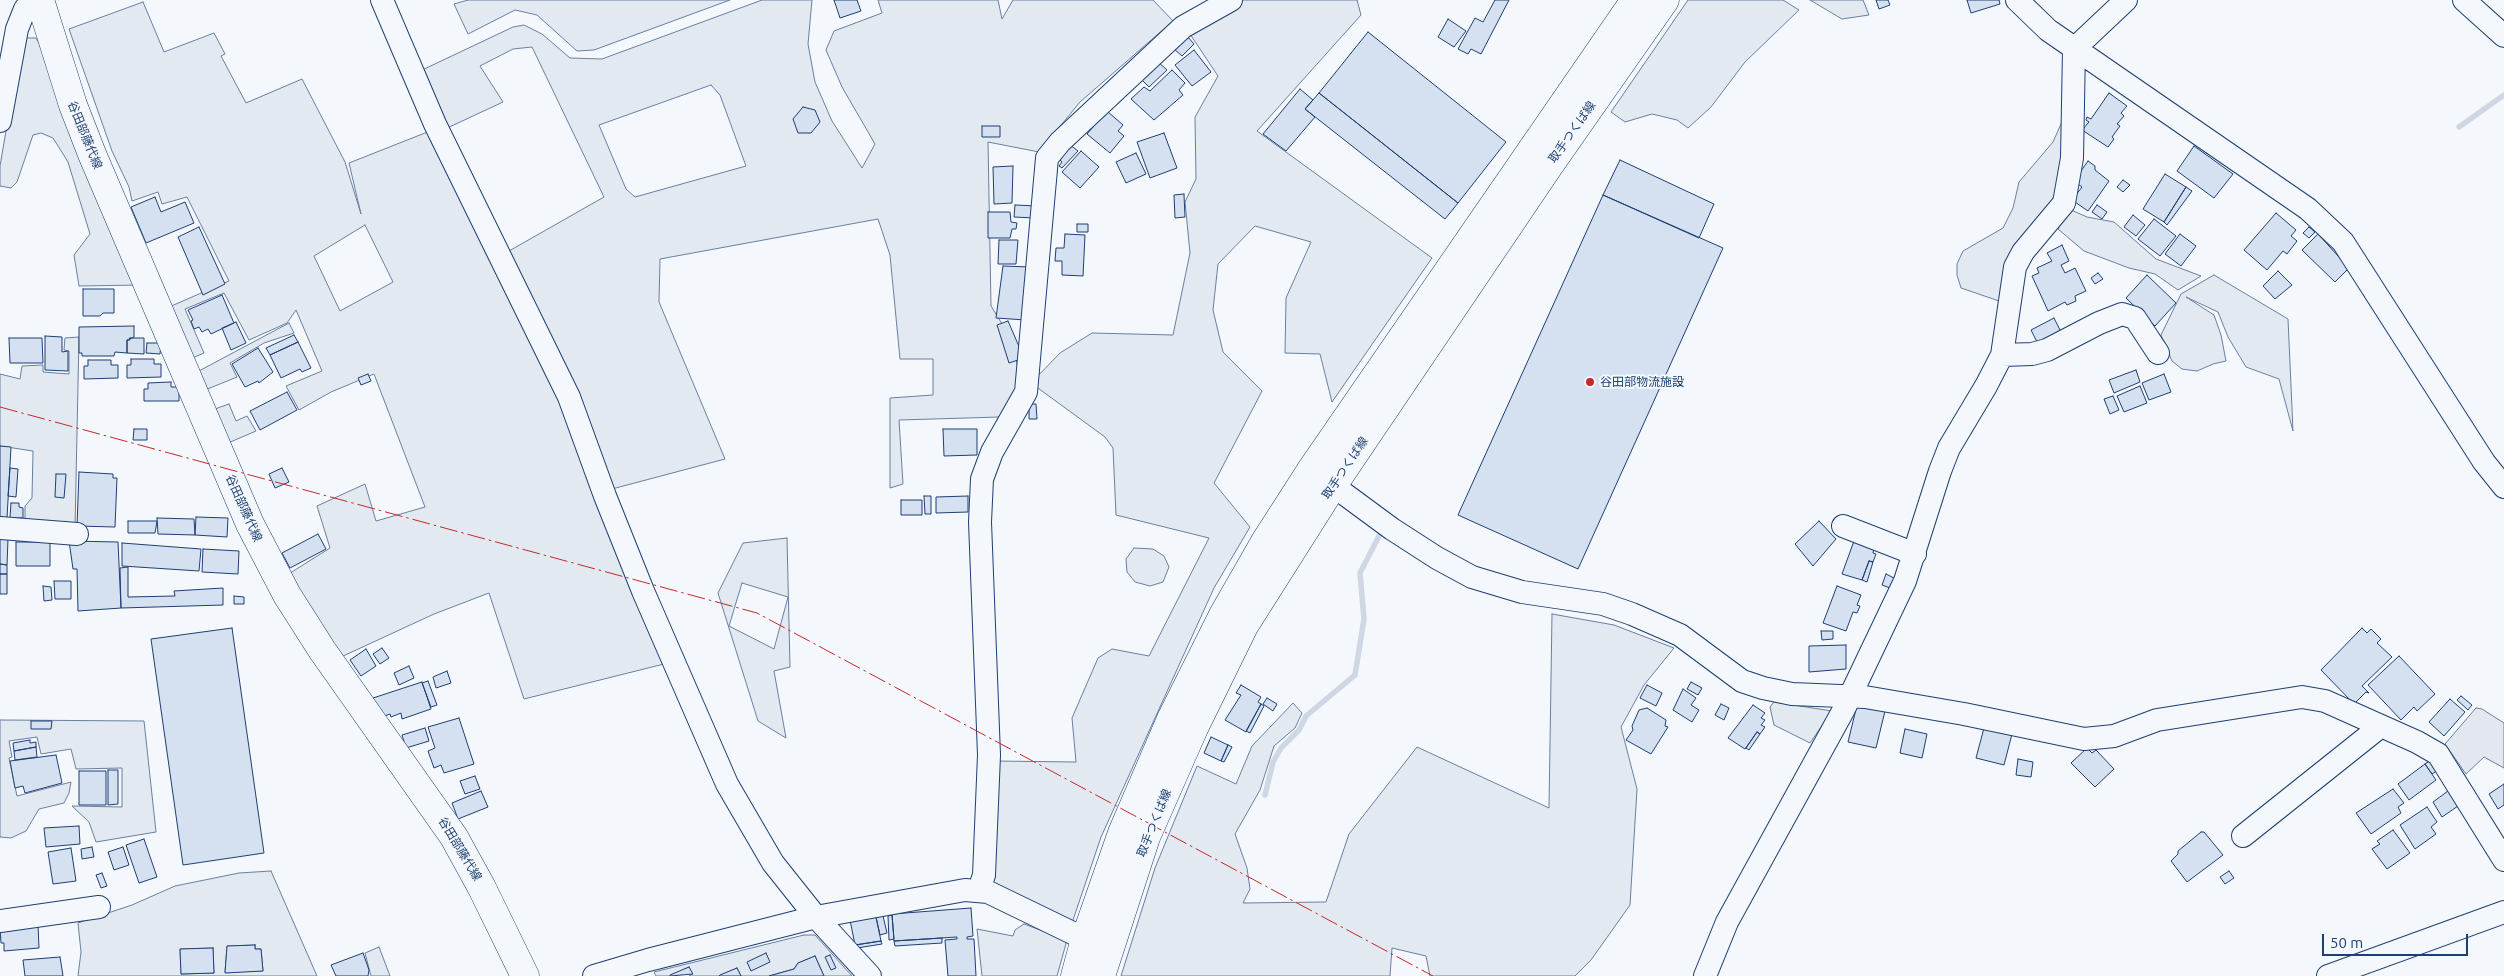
<!DOCTYPE html>
<meta charset="utf-8">
<style>
body{margin:0}
#map{position:relative;width:2504px;height:976px;overflow:hidden;background:#f4f7fb;font-family:Ubuntu,sans-serif}
canvas{display:block}
.scale{position:absolute;left:2322px;top:934px;width:146px;height:22px;box-sizing:border-box;border:2px solid #1d3f73;border-top:0;padding-left:6px;font-size:15px;line-height:18px;white-space:nowrap;color:#1d3f73;-webkit-text-stroke:4px #f4f7fb;paint-order:stroke}
</style>
<div id="map">
<canvas width="2504" height="976"></canvas>
<div class="scale">50 m</div>
</div>
<script>
const g = document.querySelector('canvas').getContext('2d');
g.lineJoin = 'round';
function fillPath(path, color) { g.fillStyle = color; g.fill(path, 'evenodd'); }
const poly = rows => new Path2D(rows.map(r => 'M' + r).join(''));
function stroke(path, color, width, dash) { g.strokeStyle = color; g.lineWidth = width; g.lineCap = dash ? 'butt' : 'round'; g.setLineDash(dash || []); g.stroke(path); }
function label(font, color, halo, rows, align = 'center') {
  g.font = font + ' Ubuntu,"Noto Sans JP",sans-serif'; g.lineWidth = 4; g.setLineDash([]); g.textBaseline = 'middle'; g.strokeStyle = halo; g.fillStyle = color; for (const [text, x, y, turn = 0] of rows) {
    g.save(); g.translate(x, y); g.rotate((+turn || 0) * Math.PI / 180); g.textAlign = isNaN(turn) ? turn : align; if (halo) g.strokeText(text, 0, 0); g.fillText(text, 0, 0); g.restore();
  }
}
const green = poly([
 [468,0,730,0,594,50,577,51,537,15,515,10,468,34,454,4,468,0],
 [762,0,812,0,808,44,815,82,832,121,862,168,875,144,842,87,826,50,834,31,882,13,878,0,998,0,1002,19,1013,0,1153,0,1173,21,1080,102,1039,152,988,142,991,306,1012,340,1020,378,1012,402,1000,417,899,420,903,484,890,488,890,398,933,395,933,359,900,359,890,255,878,219,660,259,659,302,725,459,612,489,565,373,509,251,604,197,532,47,513,49,480,66,503,102,445,129,420,71,513,27,524,25,542,34,570,58,602,59,762,0],
 [711,85,720,95,746,166,635,197,626,189,599,125,711,85],
 [1242,0,1357,0,1361,15,1257,131,1432,258,1332,402,1320,354,1285,353,1286,298,1311,242,1255,226,1218,264,1213,310,1223,352,1262,391,1214,483,1250,527,1214,588,1101,837,1072,923,988,884,994,761,1076,762,1072,718,1098,658,1112,649,1149,656,1209,538,1116,515,1113,448,1105,437,1031,383,1060,353,1092,333,1173,335,1190,253,1185,202,1196,179,1195,117,1218,76,1188,31,1242,0],
 [1688,0,1783,0,1799,10,1745,62,1711,107,1688,128,1677,120,1652,114,1625,122,1611,112,1688,0],
 [1810,0,1863,0,1869,15,1842,19,1810,0],
 [143,2,164,52,214,33,225,54,221,56,246,103,302,79,345,162,361,214,349,163,430,131,564,398,668,663,524,699,489,593,434,614,341,657,287,575,330,548,317,506,365,484,376,521,425,507,374,374,331,392,299,410,286,386,322,371,296,310,287,323,249,340,224,293,185,309,204,353,190,359,169,307,229,281,187,197,162,204,158,192,132,201,129,187,112,151,69,29,143,2],
 [365,225,393,282,340,311,314,256,365,225],
 [26,38,36,38,40,45,65,117,141,285,79,286,74,255,90,234,68,162,53,138,41,133,33,135,17,182,11,188,0,186,0,166,20,49,26,38],
 [2065,115,2059,194,2002,302,1961,288,1957,275,1957,264,1963,251,2003,228,2013,208,2019,182,2053,142,2065,115],
 [2069,209,2087,217,2114,222,2156,259,2201,276,2178,290,2155,274,2129,268,2084,251,2058,229,2069,209],
 [2214,275,2288,319,2293,431,2279,379,2246,367,2228,337,2218,312,2186,297,2214,315,2221,335,2226,361,2213,364,2197,371,2182,369,2172,361,2161,335,2181,294,2214,275],
 [289,323,294,333,264,343,230,363,237,377,205,390,197,372,289,323],
 [79,337,75,529,25,522,25,506,32,498,33,451,0,446,0,374,20,379,22,366,43,365,43,372,69,374,69,351,64,350,65,338,79,337],
 [229,404,236,421,247,416,256,431,228,443,212,410,229,404],
 [787,538,790,667,774,671,786,738,758,721,718,593,743,543,787,538],
 [742,583,788,597,774,649,729,626,742,583],
 [1134,548,1153,549,1164,556,1169,567,1163,582,1150,586,1135,582,1127,572,1126,559,1134,548],
 [1552,614,1614,625,1674,648,1644,685,1621,727,1637,789,1630,905,1591,960,1575,976,1430,976,1426,956,1392,948,1390,976,1121,976,1155,868,1197,766,1236,784,1252,746,1293,703,1302,713,1295,728,1274,746,1260,790,1235,834,1247,868,1250,889,1243,903,1326,902,1349,834,1417,747,1549,808,1552,614],
 [1774,702,1832,711,1810,743,1774,725,1770,707,1774,702],
 [0,720,144,721,156,832,96,842,89,822,72,806,122,807,122,768,76,769,71,749,41,754,37,737,9,741,12,757,9,758,17,796,71,782,69,793,64,803,39,809,26,831,11,838,0,837,0,720],
 [271,871,317,976,78,976,81,952,78,923,132,905,175,886,239,873,271,871],
 [255,945,255,949,261,949,263,971,225,972,227,946,255,945],
 [213,948,214,973,181,974,180,949,213,948],
 [1024,924,1067,940,1057,976,982,976,977,929,1013,936,1015,930,1024,924],
 [804,935,815,935,852,976,824,976,815,956,798,963,794,969,769,976,741,976,737,968,719,976,689,976,692,974,689,967,670,976,656,976,654,972,804,935],
 [379,947,390,976,371,976,365,953,379,947]
]);
const parking = poly([
 [2476,708,2482,709,2504,723,2504,768,2484,757,2466,774,2445,744,2476,708]
]);
const stream = poly([
 [2459,127,2504,95],
 [1265,795,1273,762,1281,748,1299,730,1306,716,1355,675,1364,619,1360,573,1379,536]
]);
const building = poly([
 [834,0,857,0,861,11,840,18,834,0],
 [1495,0,1509,0,1481,54,1471,49,1468,54,1458,49,1475,18,1483,22,1495,0],
 [1876,0,1888,0,1890,5,1879,9,1876,0],
 [1967,0,1999,0,2000,4,1971,13,1967,0],
 [1448,19,1466,31,1454,47,1438,37,1448,19],
 [1368,32,1506,142,1458,203,1319,93,1368,32],
 [1186,35,1194,44,1182,56,1173,48,1186,35],
 [1194,50,1211,72,1192,86,1175,65,1194,50],
 [1157,61,1167,70,1149,87,1140,78,1157,61],
 [1172,70,1185,83,1179,90,1183,95,1154,120,1131,99,1144,87,1150,91,1172,70],
 [1300,89,1313,100,1305,109,1315,117,1286,151,1263,134,1300,89],
 [1319,93,1458,203,1445,219,1305,109,1319,93],
 [2109,93,2127,106,2121,113,2124,116,2117,124,2120,126,2112,137,2114,139,2108,147,2082,130,2089,122,2086,120,2087,117,2091,119,2109,93],
 [803,107,815,110,820,122,811,133,798,133,793,119,803,107],
 [1107,111,1123,125,1118,131,1124,136,1110,153,1087,134,1107,111],
 [982,126,1000,126,1000,137,982,137,982,126],
 [1164,133,1177,168,1150,178,1137,142,1164,133],
 [1069,144,1078,151,1062,168,1059,166,1062,162,1057,157,1069,144],
 [2194,146,2233,174,2214,198,2177,171,2194,146],
 [1081,151,1099,167,1080,188,1062,172,1081,151],
 [1136,153,1146,174,1126,183,1116,162,1136,153],
 [1620,160,1714,204,1699,238,1603,195,1620,160],
 [2088,161,2095,166,2095,170,2109,181,2088,211,2072,200,2082,187,2074,181,2088,161],
 [1013,166,1012,203,994,204,993,167,1013,166],
 [2165,174,2186,187,2164,222,2143,209,2165,174],
 [2123,180,2130,185,2123,192,2117,187,2123,180],
 [2186,187,2192,191,2167,225,2164,222,2186,187],
 [1184,194,1185,217,1175,218,1174,195,1184,194],
 [1603,195,1723,248,1578,569,1458,515,1603,195],
 [155,197,161,212,185,202,194,223,146,243,131,207,155,197],
 [1015,205,1036,206,1034,218,1014,217,1015,205],
 [2097,205,2107,212,2102,219,2092,212,2097,205],
 [988,212,1010,212,1011,222,1017,223,1016,229,1012,229,1010,238,988,238,988,212],
 [2276,213,2296,230,2291,236,2297,241,2287,254,2283,251,2267,270,2244,250,2276,213],
 [2133,215,2145,225,2136,236,2124,227,2133,215],
 [2154,219,2176,236,2160,256,2138,239,2154,219],
 [1077,224,1088,224,1088,232,1077,232,1077,224],
 [199,227,225,284,203,295,178,237,199,227],
 [2309,227,2315,232,2309,238,2303,233,2309,227],
 [1065,234,1085,235,1083,276,1062,275,1062,261,1055,261,1056,248,1064,248,1065,234],
 [2180,234,2196,246,2181,266,2165,254,2180,234],
 [2318,234,2349,268,2335,282,2302,250,2318,234],
 [999,240,1018,240,1016,264,998,264,999,240],
 [2062,245,2069,261,2061,265,2065,273,2075,268,2086,291,2075,296,2076,301,2067,305,2065,302,2048,311,2032,276,2039,273,2037,268,2052,261,2047,253,2062,245],
 [1003,266,1030,267,1026,320,996,318,1003,266],
 [2278,271,2292,285,2275,299,2263,286,2278,271],
 [2098,273,2103,279,2095,284,2091,278,2098,273],
 [2147,275,2176,303,2155,326,2126,298,2147,275],
 [83,289,114,289,114,313,103,313,100,316,83,316,83,289],
 [222,295,234,323,211,334,208,329,202,332,199,327,194,329,191,321,193,320,188,310,222,295],
 [2054,318,2061,332,2039,346,2031,330,2054,318],
 [1008,321,1024,358,1009,363,997,325,1008,321],
 [236,322,246,343,231,350,222,328,236,322],
 [134,326,134,337,127,340,127,353,115,352,114,356,82,356,82,353,79,353,79,327,134,326],
 [294,335,298,342,270,355,266,348,294,335],
 [45,336,62,337,62,352,68,351,68,371,45,370,45,336],
 [9,338,42,338,43,363,10,363,9,338],
 [130,338,144,338,144,354,127,353,127,340,130,340,130,338],
 [298,342,311,368,302,372,300,369,281,378,270,355,298,342],
 [147,343,161,343,160,354,146,353,147,343],
 [258,348,273,372,259,383,258,381,245,387,232,364,258,348],
 [131,359,154,359,154,364,161,364,161,377,127,378,127,365,131,365,131,359],
 [88,360,111,360,111,365,118,365,118,378,84,379,84,366,88,366,88,360],
 [2136,370,2140,382,2114,393,2109,380,2136,370],
 [368,374,371,381,361,385,358,378,368,374],
 [2164,374,2171,392,2149,400,2142,383,2164,374],
 [171,382,171,387,179,387,179,401,144,401,144,389,148,389,148,383,171,382],
 [2140,386,2147,403,2124,412,2117,396,2140,386],
 [287,392,297,410,260,430,250,411,287,392],
 [2113,396,2119,410,2110,414,2104,399,2113,396],
 [1029,404,1036,404,1037,419,1029,419,1029,404],
 [134,429,147,429,147,440,133,440,134,429],
 [943,429,977,429,977,455,944,456,943,429],
 [0,446,11,447,7,518,0,517,0,446],
 [10,468,18,469,16,497,8,496,10,468],
 [282,468,289,482,275,488,269,474,282,468],
 [79,472,113,474,113,478,117,478,115,527,77,526,79,472],
 [56,474,66,474,64,498,55,497,56,474],
 [924,496,931,496,931,514,925,514,924,496],
 [968,496,968,512,936,513,936,497,968,496],
 [901,500,922,500,922,515,901,515,901,500],
 [11,503,19,503,19,507,23,508,23,518,10,518,11,503],
 [196,517,228,518,227,537,195,535,196,517],
 [157,518,194,519,195,535,158,534,157,518],
 [128,521,157,521,155,533,128,533,128,521],
 [1819,521,1836,539,1813,566,1795,544,1819,521],
 [318,534,326,549,290,568,282,553,318,534],
 [0,539,8,539,7,565,0,564,0,539],
 [69,541,118,542,121,608,78,611,77,569,73,569,69,541],
 [1854,541,1874,548,1873,553,1876,554,1873,562,1869,561,1862,580,1842,574,1854,541],
 [16,542,50,542,50,566,16,566,16,542],
 [122,543,201,549,199,571,122,566,122,543],
 [203,549,239,551,238,574,202,572,203,549],
 [1869,561,1873,562,1867,582,1862,580,1869,561],
 [0,564,7,565,7,574,0,574,0,564],
 [128,567,128,597,175,596,174,591,223,588,223,605,121,608,120,568,128,567],
 [0,574,7,574,7,594,0,594,0,574],
 [1886,574,1894,578,1890,588,1882,585,1886,574],
 [54,581,71,581,71,599,55,599,54,581],
 [43,586,51,587,52,600,44,601,43,586],
 [1837,586,1861,595,1857,605,1860,606,1857,613,1853,612,1846,631,1823,623,1837,586],
 [234,596,244,597,244,604,234,604,234,596],
 [232,628,264,853,183,865,151,639,232,628],
 [2362,628,2367,633,2371,629,2381,639,2377,643,2392,657,2362,686,2369,693,2366,692,2354,704,2321,670,2362,628],
 [1821,631,1833,631,1833,639,1822,640,1821,631],
 [1846,645,1846,669,1809,672,1809,646,1846,645],
 [382,648,389,658,380,664,373,654,382,648],
 [366,649,376,666,361,676,350,660,366,649],
 [2399,656,2435,694,2417,711,2414,707,2401,720,2368,685,2399,656],
 [409,666,414,678,399,685,394,673,409,666],
 [447,671,451,683,436,688,433,677,447,671],
 [428,681,437,705,431,707,422,683,428,681],
 [422,682,431,709,402,719,401,713,391,717,390,714,382,717,377,710,373,698,422,682],
 [1691,682,1702,688,1698,695,1687,689,1691,682],
 [1241,685,1261,697,1258,702,1261,704,1246,732,1225,720,1241,695,1236,693,1241,685],
 [1647,685,1662,693,1656,706,1640,698,1647,685],
 [1683,689,1696,698,1691,705,1699,710,1692,722,1673,710,1683,689],
 [2461,696,2472,705,2468,710,2457,700,2461,696],
 [1267,698,1277,704,1273,711,1263,704,1267,698],
 [2450,699,2465,712,2444,736,2429,722,2450,699],
 [1261,704,1264,706,1250,733,1246,731,1261,704],
 [1721,704,1729,708,1724,720,1715,715,1721,704],
 [1753,705,1765,713,1761,718,1765,720,1761,725,1765,727,1760,734,1757,732,1745,749,1728,738,1753,705],
 [1857,705,1885,711,1876,748,1848,742,1857,705],
 [1647,708,1666,720,1665,726,1668,727,1651,754,1626,740,1633,730,1632,726,1639,710,1647,708],
 [459,718,474,764,444,773,441,765,434,768,428,751,435,748,428,727,459,718],
 [31,721,52,721,51,729,31,729,31,721],
 [425,728,429,741,406,748,402,735,425,728],
 [1984,728,2012,734,2004,765,1976,758,1984,728],
 [1905,729,1927,734,1922,758,1900,753,1905,729],
 [1757,732,1760,734,1749,750,1746,748,1757,732],
 [1211,737,1228,745,1221,761,1204,753,1211,737],
 [30,740,30,743,36,742,36,747,14,751,13,743,30,740],
 [1228,745,1232,747,1224,762,1221,761,1228,745],
 [36,747,37,757,15,760,14,751,36,747],
 [2087,748,2092,753,2096,750,2114,769,2095,787,2071,763,2087,748],
 [56,755,62,783,25,793,23,786,15,788,10,761,56,755],
 [2018,759,2033,762,2031,777,2016,775,2018,759],
 [2431,760,2438,770,2432,774,2425,764,2431,760],
 [2425,764,2436,780,2409,800,2398,784,2425,764],
 [108,770,118,770,118,804,108,805,108,770],
 [79,771,106,771,106,805,79,805,79,771],
 [475,776,480,789,465,794,460,781,475,776],
 [2504,784,2504,805,2498,809,2489,794,2504,784],
 [2393,789,2404,803,2398,807,2401,813,2371,834,2356,813,2393,789],
 [481,791,488,807,458,819,452,803,481,791],
 [2448,791,2458,806,2442,817,2433,802,2448,791],
 [2427,807,2437,822,2431,827,2436,834,2415,849,2400,825,2427,807],
 [79,826,80,844,46,847,44,828,79,826],
 [2393,830,2410,853,2387,869,2372,849,2380,844,2377,841,2393,830],
 [2201,832,2204,832,2223,855,2187,882,2171,861,2178,854,2178,851,2201,832],
 [144,839,157,877,139,883,126,845,144,839],
 [92,847,94,857,82,859,81,849,92,847],
 [123,847,129,865,114,870,108,852,123,847],
 [71,848,76,881,53,884,48,852,71,848],
 [2229,871,2234,878,2225,884,2220,877,2229,871],
 [102,873,107,886,101,888,96,875,102,873],
 [971,908,973,936,967,937,967,939,974,939,976,976,948,976,945,940,957,939,957,937,894,941,892,914,971,908],
 [892,915,894,939,889,940,888,916,892,915],
 [883,916,887,933,880,935,876,917,883,916],
 [876,917,881,941,855,945,850,920,876,917],
 [38,924,39,948,4,951,4,943,1,943,0,929,38,924],
 [942,938,942,943,895,946,894,941,942,938],
 [881,941,882,944,857,948,855,945,881,941],
 [255,945,255,949,261,949,263,971,225,973,227,946,255,945],
 [213,948,214,973,181,974,180,949,213,948],
 [363,953,369,970,368,976,336,976,331,965,363,953],
 [766,953,770,962,751,971,747,962,766,953],
 [830,955,836,968,831,970,825,957,830,955],
 [815,956,824,976,769,976,794,969,798,963,815,956],
 [60,957,63,976,25,976,23,960,60,957],
 [689,967,693,974,670,976,670,975,689,967],
 [737,968,741,976,719,976,720,975,737,968]
]);
const minor = poly([
 [382,0,435,124,569,397,605,496,643,591,727,784,773,863,816,917,870,976],
 [2017,0,2048,30,2308,209,2343,242,2484,462,2504,487],
 [2464,0,2504,36],
 [0,121,17,29,25,9,32,0],
 [2002,355,2032,354,2047,350,2099,323,2122,314,2135,318,2158,353],
 [1320,476,1392,529,1437,558,1472,577,1522,592,1603,604,1632,614,1680,635,1742,681,1763,688,1792,694,1865,697,1964,714,2084,739,2114,736,2157,720,2302,697,2325,701,2417,742,2438,754,2504,860],
 [1843,526,1915,554],
 [0,528,77,534],
 [2243,836,2381,726],
 [979,890,984,875,989,755,980,522,982,479,992,452,1026,392,1047,158,1060,142,1183,27,1231,0],
 [0,921,99,907],
 [594,976,648,960,816,917,965,890,988,892,1085,939],
 [1705,976,1727,922,1843,711,1905,581,1940,471,1949,448,1986,386,2002,355,2015,267,2023,252,2064,203,2072,158,2074,49,2126,0],
 [2328,976,2504,912]
]);
const major = poly([
 [40,0,73,105,92,154,250,524,287,595,322,650,454,837,482,888,525,976],
 [1075,976,1085,939,1122,833,1171,719,1223,615,1266,540,1311,470,1635,0],
 [1101,976,1146,837,1194,728,1244,626,1334,484,1549,166,1665,0]
]);
const power = poly([
 [0,407,757,613,1433,976]
]);
const markers = [
 [1590,382,5,"#c62828"]
];
const streetNames = [
 ["取手つくば線",1572,132,-55],
 ["谷田部藤代線",85,135,68],
 ["取手つくば線",1345,468,-56],
 ["谷田部藤代線",244,508,66],
 ["取手つくば線",1154,823,-68],
 ["谷田部藤代線",460,849,59]
];
const poiNames = [
 ["谷田部物流施設",1600,382]
];
fillPath(green, '#e3e9f0');
stroke(green, '#687fa3', 1);
fillPath(parking, '#e3e8f0');
stroke(parking, '#687fa3', 1);
stroke(stream, '#cfd7e4', 5.5);
fillPath(building, '#d5e0f0');
stroke(building, '#1d3f73', 1);
stroke(minor, '#1d3f73', 24);
stroke(major, '#1d3f73', 29);
stroke(minor, '#f4f7fb', 22);
stroke(major, '#f4f7fb', 28);
stroke(power, '#c62828', 1, [18, 4, 2.5, 4]);
for (const [x, y, r, color] of markers) { const dot = new Path2D(); dot.arc(x, y, r, 0, 2 * Math.PI); g.fillStyle = color; g.fill(dot); stroke(dot, '#f4f7fb', 2); }
label('12px', '#1d3f73', '#f4f7fb', streetNames);
label('12px', '#1d3f73', '#f4f7fb', poiNames, 'left');
</script>
